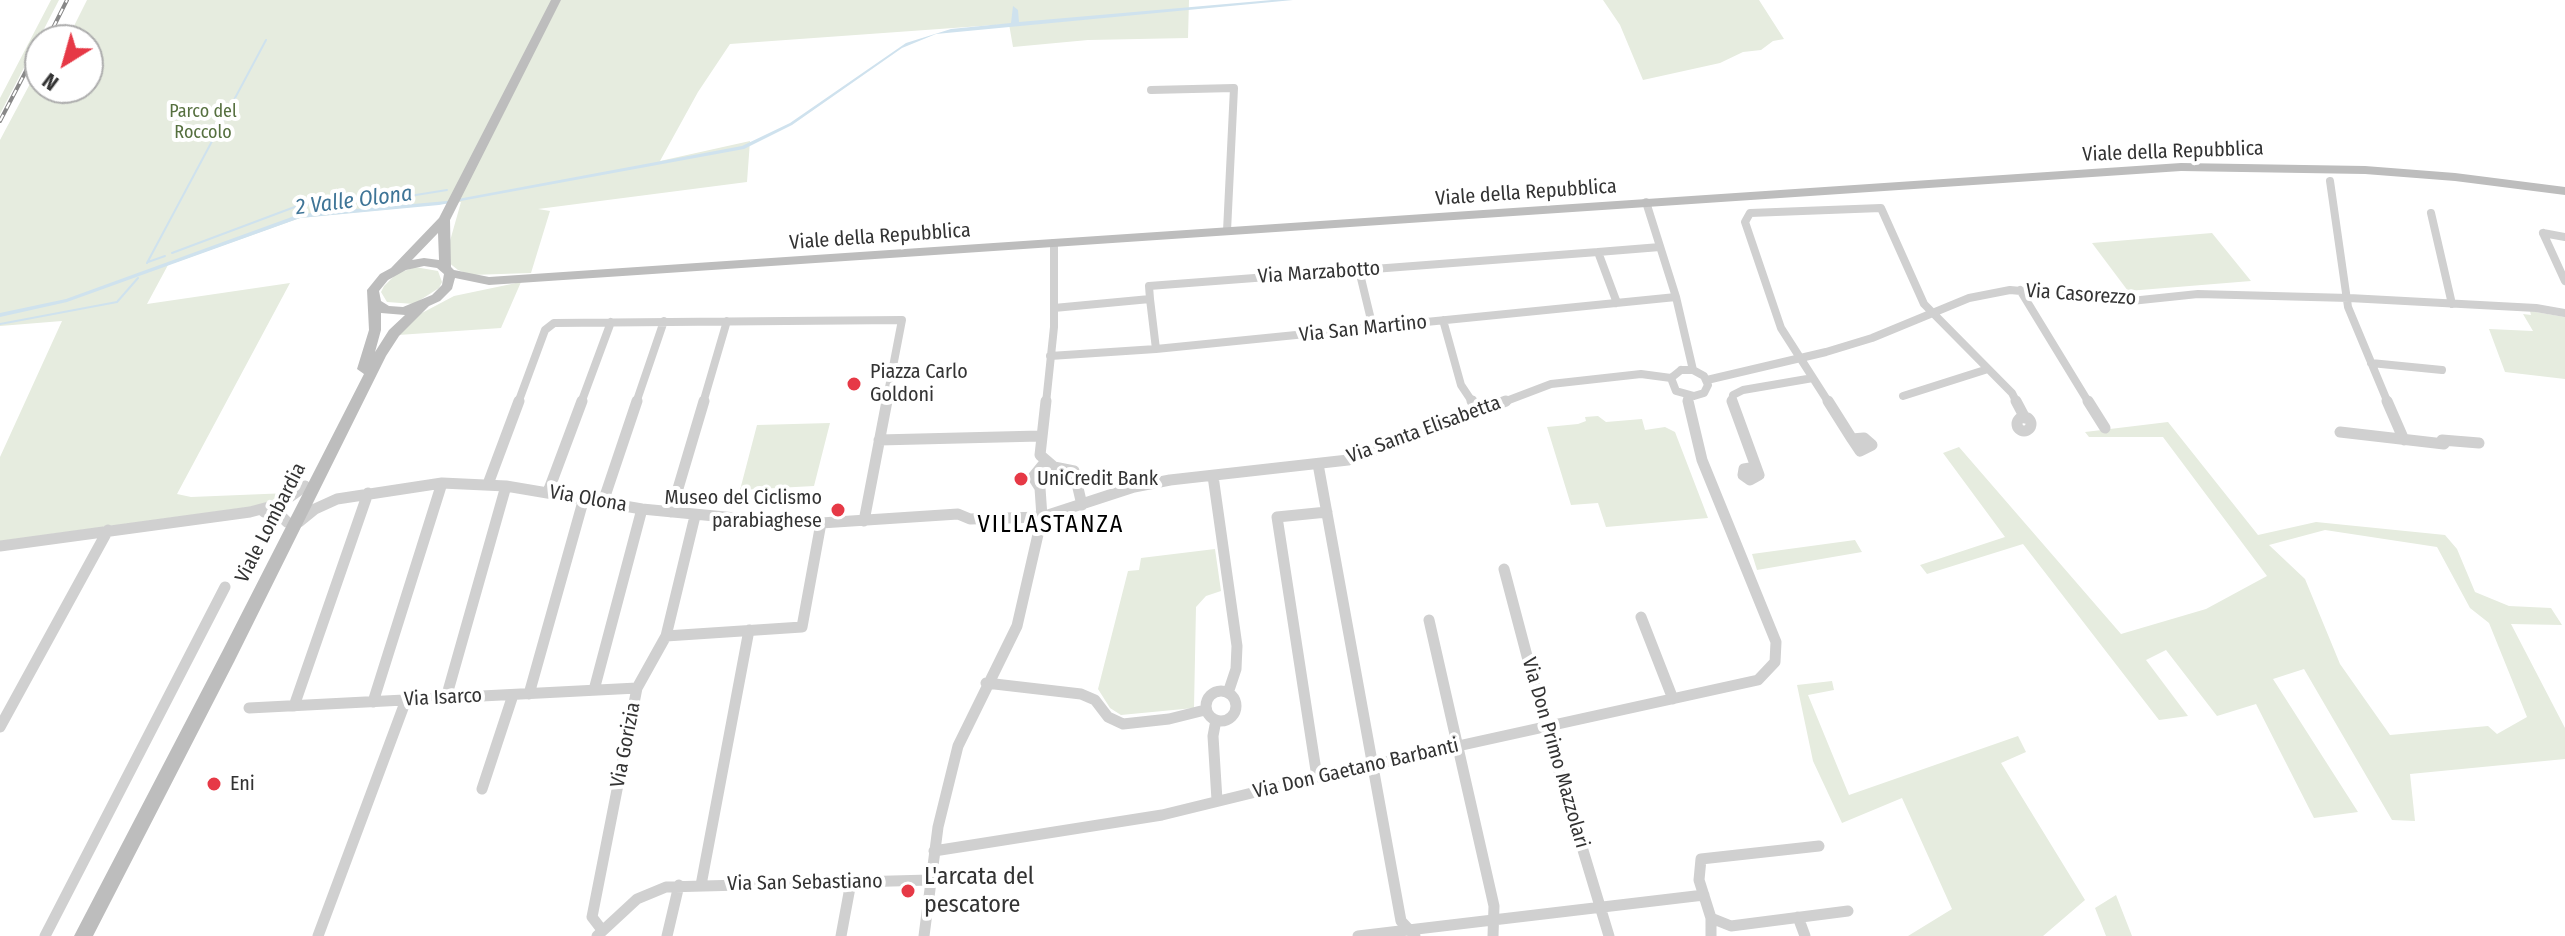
<!DOCTYPE html>
<style>
body{margin:0}
#map{position:relative;width:2565px;height:936px;overflow:hidden;background:#fff;font-family:"Fira Sans Condensed",sans-serif}
canvas{display:block}
.north{position:absolute;left:24px;top:24px;width:80px;height:80px;box-sizing:border-box;background:#fff;border:2px solid #adadad;border-radius:50%;rotate:217deg;font-size:22px;font-weight:700;line-height:32px;text-align:center;color:#333}
.north::after{content:'';display:block;margin:auto;width:28px;height:36px;background:#e63946;clip-path:polygon(50% 0,100% 100%,50% 72%,0 100%)}
</style>
<div id="map">
<canvas width="2565" height="936"></canvas>
<div class="north">N</div>
</div>
<script>
const g = document.querySelector('canvas').getContext('2d');
g.lineJoin = 'round';
function fillPath(path, color) { g.fillStyle = color; g.fill(path, 'evenodd'); }
const poly = rows => new Path2D(rows.map(r => 'M' + r).join(''));
function stroke(path, color, width, dash) { g.strokeStyle = color; g.lineWidth = width; g.lineCap = dash ? 'butt' : 'round'; g.setLineDash(dash || []); g.stroke(path); }
function label(font, color, halo, rows, align = 'center') {
  g.font = font + ' "Fira Sans Condensed",sans-serif'; g.lineWidth = 8; g.setLineDash([]); g.textBaseline = 'middle'; g.strokeStyle = halo; g.fillStyle = color; for (const [text, x, y, turn = 0] of rows) {
    g.save(); g.translate(x, y); g.rotate((+turn || 0) * Math.PI / 180); g.textAlign = isNaN(turn) ? turn : align; if (halo) g.strokeText(text, 0, 0); g.fillText(text, 0, 0); g.restore();
  }
}
const green = poly([
 [51,0,59,0,0,114,0,98],
 [87,0,1189,0,1188,38,1088,40,1013,47,1009,24,730,44,698,92,660,161,750,141,747,182,538,209,550,211,531,273,471,275,458,270,448,262,448,248,461,202,300,218,168,265,147,304,290,283,177,494,191,497,289,493,281,502,257,506,0,541,0,457,62,321,0,326,0,140,40,65,40,88,88,88,88,40,67,40],
 [1603,0,1759,0,1784,39,1773,41,1761,50,1743,52,1720,63,1643,80,1620,25],
 [2212,233,2251,281,2128,291,2092,243],
 [415,267,438,271,442,282,439,288,414,304,387,302,381,292,384,286,396,274],
 [521,282,501,328,398,335,420,314,454,296],
 [2530,311,2565,317,2565,379,2505,372,2489,329,2533,331,2523,314,2531,315],
 [1598,416,1606,422,1642,419,1645,430,1665,427,1675,432,1708,518,1606,527,1598,503,1571,505,1547,427,1578,424,1586,421,1585,417],
 [2168,422,2258,535,2316,522,2445,535,2457,549,2475,592,2509,606,2551,608,2562,625,2511,624,2565,728,2565,759,2410,774,2415,821,2392,820,2304,669,2273,679,2358,812,2314,818,2256,704,2217,716,2166,650,2146,660,2188,716,2159,720,2023,544,1927,574,1920,565,2005,537,1943,453,1959,447,2121,634,2206,609,2267,576,2163,437,2089,437,2085,432],
 [2325,530,2437,547,2470,608,2489,623,2527,717,2497,734,2488,726,2390,735,2340,664,2305,579,2269,545],
 [830,423,814,486,740,490,757,425],
 [1855,540,1862,552,1757,570,1752,554],
 [1215,549,1221,591,1206,596,1196,607,1194,708,1121,715,1110,708,1098,689,1128,571,1139,570,1141,558],
 [1832,681,1834,690,1808,695,1849,795,2018,736,2026,752,2001,763,2085,900,2043,936,1908,936,1952,909,1902,798,1842,823,1813,761,1797,685],
 [2116,895,2132,936,2106,936,2095,908]
]);
const water = poly([
 [1272,0,1293,0,936,34,902,48,792,125,744,149,439,205,300,218,67,302,0,317,0,313,66,299,300,214,447,201,742,146,790,123,906,43,951,29,1011,23,1013,6,1018,10,1019,22]
]);
const stream = poly([
 [172,253,300,205,397,198,447,190],
 [148,262,165,256],
 [147,263,266,40],
 [0,324,117,302,138,278]
]);
const streetFar1 = poly([
 [1151,90,1234,88,1227,231],
 [2330,181,2348,307,2388,403],
 [1646,202,1676,297,1693,370],
 [2431,213,2452,304],
 [2543,233,2565,281],
 [2543,233,2565,237],
 [1598,252,1660,247],
 [1359,270,1373,328],
 [2020,290,2089,403],
 [1150,299,1156,349],
 [1054,308,1150,299,1149,286,1598,252,1617,303],
 [1443,320,1461,385,1473,403],
 [1050,356,1156,349,1676,297],
 [2371,363,2442,370],
 [1681,370,1693,370,1704,376,1708,385,1704,393,1694,396,1676,391,1671,378,1681,370],
 [1707,380,1826,352,1872,338,1969,298,2010,290,2131,301,2198,294,2349,298,2536,308,2565,313],
 [1687,396,1689,403],
 [1903,396,1988,369],
 [518,403,545,330,554,323,902,320,886,403],
 [581,403,611,322],
 [636,403,664,321],
 [703,403,727,321],
 [1046,403,1054,327,1054,243],
 [1501,403,1551,384,1641,374,1671,378],
 [1732,403,1733,395,1743,390,1813,378],
 [1829,403,1781,328,1745,222,1750,213,1881,208,1924,304,2012,393,2017,403]
]);
const street = poly([
 [1046,401,1040,455,1054,467,1074,471,1082,505],
 [1472,401,1478,410],
 [1732,401,1759,475,1750,480,1743,475,1744,469,1756,467],
 [1828,401,1852,439],
 [2016,401,2025,418],
 [2088,401,2105,428],
 [2387,401,2404,440],
 '2017 424a7 7 0 1 1 14 0a7 7 0 1 1-14 0Z',
 [2340,432,2444,444,2442,440,2479,443],
 [1864,438,1872,445,1860,451,1852,439,1864,438],
 [879,440,1040,436],
 [1318,464,1401,921,1415,936],
 [1213,476,1237,646,1236,669,1228,693],
 [488,484,519,401],
 [548,492,582,401],
 [603,502,637,401],
 [264,512,280,515,287,522],
 [671,512,704,401],
 [864,521,887,401],
 [299,522,315,509,337,499,442,483,506,486,642,509,746,519,821,523,958,514,970,519,1042,517,1134,487,1170,480,1348,460,1506,401],
 [0,546,250,512,280,504,305,486],
 [1504,569,1546,728,1609,936],
 [1641,617,1673,699],
 [1429,620,1494,906,1493,936],
 [666,636,802,627,821,523],
 [986,683,1081,694,1095,700,1108,717,1123,724,1169,719,1205,710],
 [594,690,642,509],
 '1206 706a15 15 0 1 1 30 0a15 15 0 1 1-30 0Z',
 [529,694,584,498],
 [446,698,506,486],
 [373,702,442,483],
 [294,706,368,493],
 [249,708,637,688],
 [1216,720,1213,736,1217,800],
 [0,727,108,530],
 [1317,777,1277,517,1327,512],
 [482,789,513,695],
 [1819,846,1701,859,1699,880,1711,918,1731,926,1848,911],
 [934,851,1162,815,1317,777,1758,680,1775,662,1776,642,1702,460,1688,401],
 [701,885,749,630],
 [1798,917,1805,936],
 [1711,918,1711,936],
 [602,930,592,917,637,688,666,636,695,516],
 [45,936,225,587],
 [318,936,406,700],
 [597,936,637,899,666,887,930,880],
 [667,936,679,885],
 [841,936,851,882],
 [924,936,938,827,958,746,1017,626,1042,517,1040,488,1033,477,1046,461],
 [1358,936,1704,895]
]);
const secondary = poly([
 [551,0,561,0,450,220,451,267,454,270,489,277,2181,163,2365,166,2455,173,2565,187,2565,195,2455,181,2365,174,2181,171,489,285,455,278,452,289,440,301,429,306,399,336,386,356,234,662,93,936,74,936,222,652,364,374,357,369,369,330,367,290,380,274,391,268,439,218,551,0],
 [438,233,439,260,424,258,412,260,438,233],
 [424,266,437,268,444,274,442,285,432,295,403,307,389,306,381,301,379,291,388,280,406,270,424,266],
 [381,313,405,315,389,330,375,352,381,330,381,313]
]);
const rail = poly([
 [47,40,67,0],
 [0,121,40,44]
]);
const markers = [
 [854,384,8,"#e63946"],
 [1021,479,8,"#e63946"],
 [838,510,8,"#e63946"],
 [214,784,8,"#e63946"],
 [908,891,8,"#e63946"]
];
const farParknames = [
 ["Parco del",203,112],
 ["Roccolo",203,133]
];
const streetNames = [
 ["Viale della Repubblica",2173,152,-2],
 ["Viale della Repubblica",1526,193,-4],
 ["Viale della Repubblica",880,237,-4],
 ["Via Marzabotto",1319,273,-4],
 ["Via Casorezzo",2081,295,4],
 ["Via San Martino",1363,329,-6],
 ["Via Santa Elisabetta",1424,430,-20],
 ["Via Olona",588,499,10],
 ["Viale Lombardia",271,523,-63],
 ["Via Isarco",443,698,-3],
 ["Via Gorizia",626,745,-79],
 ["Via Don Primo Mazzolari",1555,753,74],
 ["Via Don Gaetano Barbanti",1356,769,-13],
 ["Via San Sebastiano",805,883,-1]
];
const poiNames = [
 ["Piazza Carlo",870,372],
 ["Goldoni",870,395],
 ["UniCredit Bank",1037,479],
 ["Museo del Ciclismo",822,498,"right"],
 ["parabiaghese",822,521,"right"],
 ["Eni",230,784]
];
const waterNames = [
 ["2 Valle Olona",354,201,-7]
];
const quarterNames = [
 ["VILLASTANZA",1051,525]
];
const nearPoinames = [
 ["L'arcata del",924,877],
 ["pescatore",924,905]
];
fillPath(green, '#e6ecdf');
fillPath(water, '#cfe2ee');
stroke(stream, '#cfe2ee', 2);
stroke(streetFar1, '#d0d0d0', 8);
stroke(street, '#d0d0d0', 11);
fillPath(secondary, '#bdbdbd');
stroke(rail, '#888', 4);
stroke(rail, '#fff', 2, [7]);
for (const [x, y, r, color] of markers) { const dot = new Path2D(); dot.arc(x, y, r, 0, 2 * Math.PI); g.fillStyle = color; g.fill(dot); stroke(dot, '#fff', 3); }
label('18px', '#56703f', '#fff', farParknames);
label('20px', '#333', '#fff', streetNames);
label('20px', '#333', '#fff', poiNames, 'left');
label('italic 22px', '#3f7597', '#fff', waterNames);
g.letterSpacing = '2px';
label('24px', '#000', '#fff', quarterNames);
g.letterSpacing = '0px';
label('24px', '#333', '#fff', nearPoinames, 'left');
</script>
